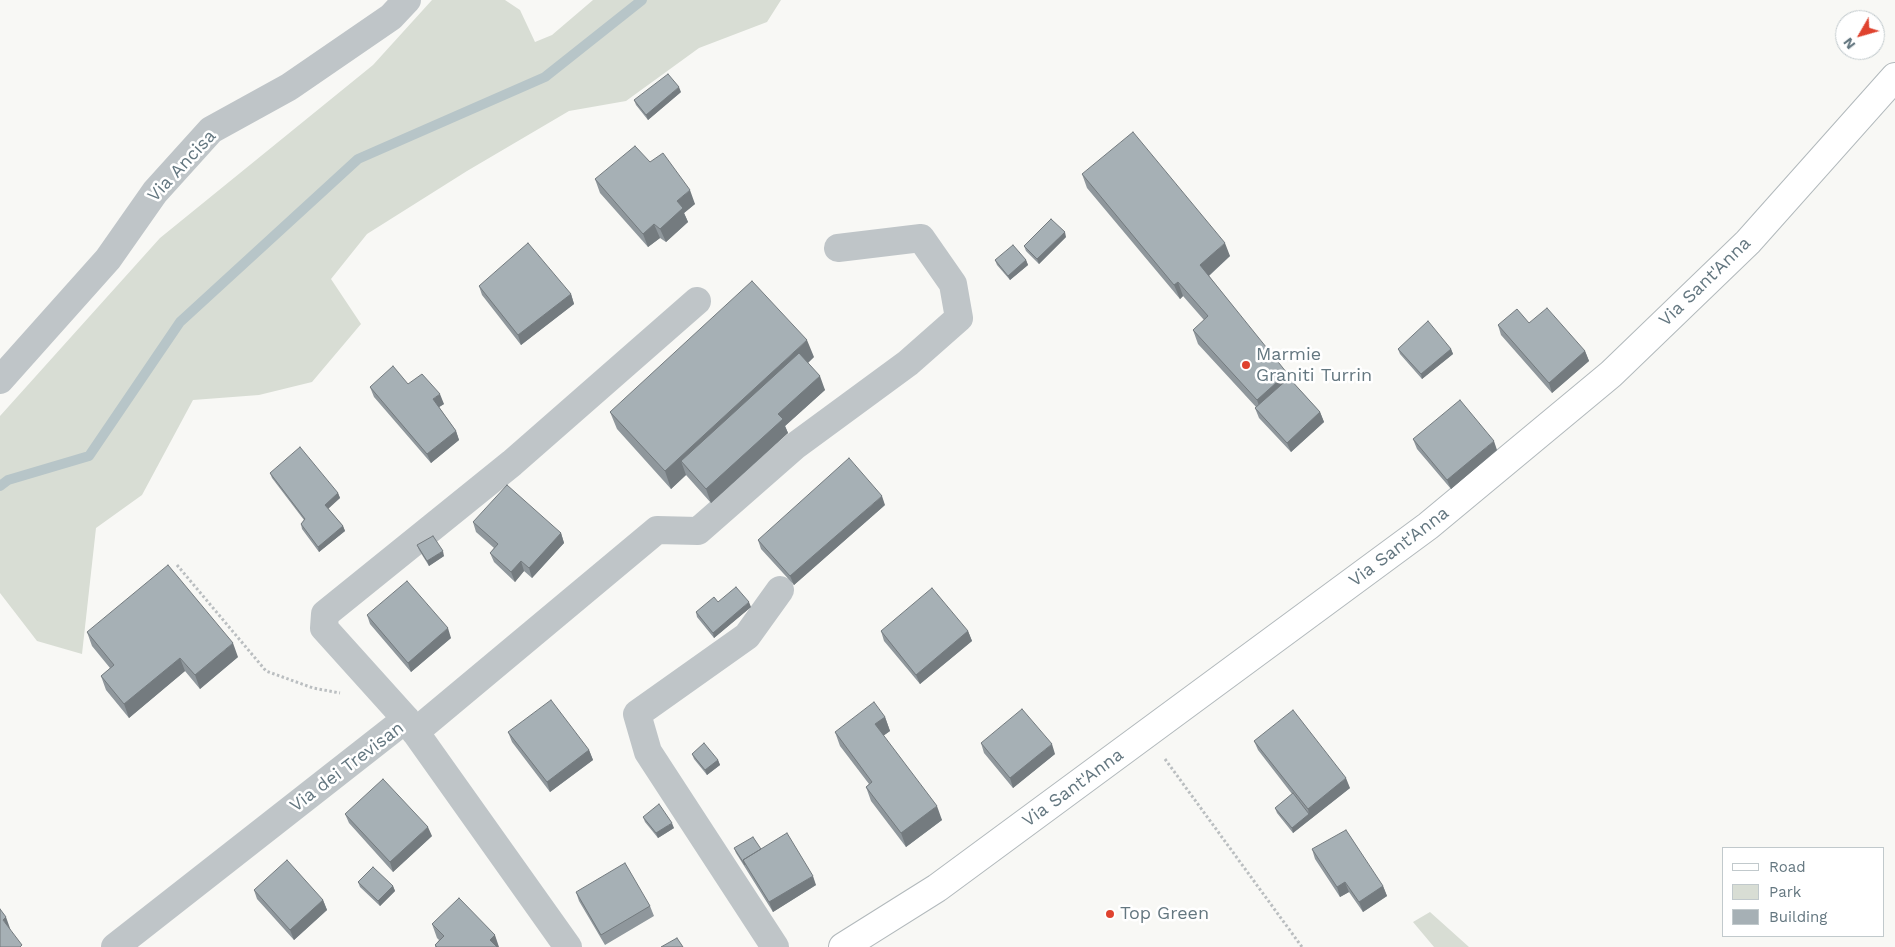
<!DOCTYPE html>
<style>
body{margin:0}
#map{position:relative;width:1895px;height:947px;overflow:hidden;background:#f8f8f5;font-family:"Work Sans",sans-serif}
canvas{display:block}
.legend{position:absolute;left:1722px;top:847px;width:162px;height:90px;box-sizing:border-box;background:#fff;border:1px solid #c1c9cc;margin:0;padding:6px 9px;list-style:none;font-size:15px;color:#647780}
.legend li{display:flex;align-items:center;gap:10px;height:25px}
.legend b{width:25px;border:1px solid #c1c9cc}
.north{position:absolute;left:1835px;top:10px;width:50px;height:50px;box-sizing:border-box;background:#fff;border:1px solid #c1c9cc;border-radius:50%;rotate:232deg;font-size:14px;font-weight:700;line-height:20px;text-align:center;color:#647780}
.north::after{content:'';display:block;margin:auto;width:18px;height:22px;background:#df422e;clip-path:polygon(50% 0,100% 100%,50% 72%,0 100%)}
</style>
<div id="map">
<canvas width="1895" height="947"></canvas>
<ul class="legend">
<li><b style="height:6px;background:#fff"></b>Road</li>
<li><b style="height:14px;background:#d8ddd4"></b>Park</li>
<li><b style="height:14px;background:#a6b0b5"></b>Building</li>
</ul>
<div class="north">N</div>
</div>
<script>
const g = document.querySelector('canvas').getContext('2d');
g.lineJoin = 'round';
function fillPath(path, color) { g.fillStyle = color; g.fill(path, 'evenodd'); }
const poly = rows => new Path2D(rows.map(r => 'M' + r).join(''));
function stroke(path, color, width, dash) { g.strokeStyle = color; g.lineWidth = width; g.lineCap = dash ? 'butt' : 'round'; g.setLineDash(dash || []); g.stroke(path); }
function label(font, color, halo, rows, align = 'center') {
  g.font = font + ' "Work Sans",sans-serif'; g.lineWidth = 5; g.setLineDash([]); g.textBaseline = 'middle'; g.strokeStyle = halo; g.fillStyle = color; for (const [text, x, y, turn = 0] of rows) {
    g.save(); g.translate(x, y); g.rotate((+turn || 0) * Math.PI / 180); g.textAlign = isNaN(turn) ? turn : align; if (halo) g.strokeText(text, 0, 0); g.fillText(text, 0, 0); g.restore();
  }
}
const green = poly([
 [432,0,505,0,520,10,535,42,552,35,593,0,781,0,767,22,699,48,626,101,569,111,467,171,367,234,331,279,361,324,312,382,259,395,193,400,142,495,96,528,82,654,37,641,0,593,0,416,160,238,373,65],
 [1430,912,1469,947,1434,947,1413,922]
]);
const stream = poly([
 [0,486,8,480,89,456,180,322,358,159,545,77,642,0]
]);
const path = poly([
 [177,565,266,671,313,688,340,693],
 [1165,759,1302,947]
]);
const street = poly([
 [0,380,108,259,155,192,211,130,289,87,391,17,407,0],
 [406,719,324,628,325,614,512,463,697,301],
 [415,732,657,530,698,531,795,446,908,363,959,318,953,284,921,238,838,248],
 [115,947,406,719,568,947],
 [775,947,648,752,637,714,747,636,780,590]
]);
const secondary = poly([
 [843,947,937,888,1428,526,1611,374,1748,242,1895,77]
]);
const wall = poly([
 [681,92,648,120,636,105,634,100],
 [650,162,695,204,684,213,688,222,666,242,660,238,648,247,600,193,595,179],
 [1082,174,1230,256,1209,276,1289,378,1320,412,1324,422,1291,452,1259,418,1255,408,1256,407,1198,344,1193,330,1204,320,1183,296,1180,299,1087,188],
 [1066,237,1039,264,1026,251,1024,246],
 [995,260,1026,260,1028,265,1010,280,997,265],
 [479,286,571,294,574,304,521,345,482,295],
 [1529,323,1585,351,1589,361,1552,393,1501,335,1498,325],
 [1398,349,1451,349,1453,354,1422,379,1400,354],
 [814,357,808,363,825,390,785,426,788,433,711,503,686,475,671,489,617,429,610,412],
 [408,384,444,404,439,407,456,431,459,440,431,463,374,397,370,387],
 [1413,439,1497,450,1451,489,1417,449],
 [270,473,338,493,340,498,328,508,343,526,345,531,319,552,302,529,301,524,304,520,272,478],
 [885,505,794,585,761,549,758,540],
 [473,522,561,533,564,543,532,578,524,571,515,582,494,562,490,553,494,548,476,532],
 [417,545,444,556,429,566,419,550],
 [718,602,751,607,714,638,697,617,696,612],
 [367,615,451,638,411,672,370,624],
 [881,631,968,631,972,641,920,684,884,641],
 [87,632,238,657,200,689,185,671,129,718,106,690,101,676,110,668,92,646],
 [885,717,890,731,883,736,942,820,906,847,871,801,866,787,869,784,840,746,835,732],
 [508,732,589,750,593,760,550,792,512,742],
 [1254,741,1350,788,1293,833,1277,813,1275,808,1292,794,1258,750],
 [981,743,1055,754,1013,788,984,753],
 [692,754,718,760,720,765,707,775,694,759],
 [345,814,432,836,393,872,349,823],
 [643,817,674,828,658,838,645,822],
 [734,848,761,849,816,885,773,912,736,853],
 [1312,849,1383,886,1387,896,1363,912,1349,892,1340,897,1315,859],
 [358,882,393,886,395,891,380,906,360,887],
 [254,890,323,900,327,910,294,940,257,899],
 [576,892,650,906,654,916,605,945,579,901],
 [432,924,499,947,435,947,435,945,439,940,437,938]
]);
const shadedWall = poly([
 [679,87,681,92,648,120,646,115],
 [690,190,695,204,684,213,688,222,666,242,660,229,677,201],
 [654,224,660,238,648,247,643,234],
 [1065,232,1066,237,1039,264,1037,259],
 [1225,243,1230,256,1205,279,1200,265],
 [1026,260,1028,265,1010,280,1008,276],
 [1178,282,1183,296,1180,299,1174,285],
 [571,294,574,304,521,345,518,335],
 [807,340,814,357,690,472,681,461,686,475,671,489,665,471],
 [1451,349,1453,354,1422,379,1421,374],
 [1585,351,1589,361,1552,393,1549,383],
 [1287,373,1292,387,1262,414,1257,400],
 [820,376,825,390,785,426,788,433,711,503,706,489,778,414],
 [440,394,444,404,436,409,433,399],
 [1320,412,1324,422,1291,452,1287,443],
 [456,431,459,440,431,463,427,454],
 [1494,441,1497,450,1451,489,1447,480],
 [338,493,340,498,327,510,325,505],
 [882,496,885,505,794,585,790,576],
 [343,526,345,531,319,552,318,547],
 [561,533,564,543,532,578,529,568],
 [443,551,444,556,429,566,427,561],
 [521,561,524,571,515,582,511,572],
 [749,602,751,607,714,638,713,633],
 [448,628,451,638,411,672,408,663],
 [968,631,972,641,920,684,916,675],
 [233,643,238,657,200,689,195,675],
 [180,658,185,671,129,718,124,704],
 [885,717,890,731,880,738,875,724],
 [1052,744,1055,754,1013,788,1010,778],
 [589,750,593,760,550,792,547,782],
 [718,760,720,765,707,775,705,770],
 [1346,778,1350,788,1293,833,1292,828,1309,814,1308,809],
 [937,806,942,820,906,847,901,833],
 [672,823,674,828,658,838,656,833],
 [428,827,432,836,393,872,390,862],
 [813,876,816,885,773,912,769,902],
 [1345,882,1349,892,1340,897,1337,887],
 [393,886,395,891,380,906,378,901],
 [1383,886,1387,896,1363,912,1359,902],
 [323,900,327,910,294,940,290,930],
 [6,917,11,931,3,920],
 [495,935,499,947,493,947,490,940]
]);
const building = poly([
 [668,74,679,87,646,115,634,100,668,74],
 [1133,132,1225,243,1200,265,1287,373,1257,400,1193,330,1208,316,1178,282,1174,285,1082,174,1133,132],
 [635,146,650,162,663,153,690,190,677,201,683,208,660,229,654,224,643,234,595,179,635,146],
 [1051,219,1065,232,1037,259,1024,246,1051,219],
 [528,243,571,294,518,335,479,286,528,243],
 [1013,245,1026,260,1008,276,995,260,1013,245],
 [752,281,807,340,665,471,610,412,752,281],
 [1547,308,1585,351,1549,383,1498,325,1517,309,1529,323,1547,308],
 [1428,321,1451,349,1421,374,1398,349,1428,321],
 [799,353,820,376,778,414,783,419,706,489,681,461,799,353],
 [393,366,408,384,422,374,440,394,433,399,456,431,427,454,370,387,393,366],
 [1289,378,1320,412,1287,443,1255,408,1289,378],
 [1460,400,1494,441,1447,480,1413,439,1460,400],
 [300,447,338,493,325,505,343,526,318,547,301,524,305,519,270,473,300,447],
 [849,458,882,496,790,576,758,540,849,458],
 [507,485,561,533,529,568,521,561,511,572,490,553,498,544,473,522,507,485],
 [433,536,443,551,427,561,417,545,433,536],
 [168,565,233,643,195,675,180,658,124,704,101,676,114,665,87,632,168,565],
 [407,581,448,628,408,663,367,615,407,581],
 [736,587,749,602,713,633,696,612,714,597,718,602,736,587],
 [932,588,968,631,916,675,881,631,932,588],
 [551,700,589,750,547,782,508,732,551,700],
 [874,702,885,717,875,724,937,806,901,833,866,787,872,782,835,732,874,702],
 [1022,709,1052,744,1010,778,981,743,1022,709],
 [1293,710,1346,778,1308,809,1254,741,1293,710],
 [704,743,718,760,705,770,692,754,704,743],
 [383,779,428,827,390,862,345,814,383,779],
 [1293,793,1309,814,1292,828,1275,808,1293,793],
 [659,804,672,823,656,833,643,817,659,804],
 [1346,830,1383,886,1359,902,1345,882,1337,887,1312,849,1346,830],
 [787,833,813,876,769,902,743,860,787,833],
 [753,837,761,849,743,860,745,865,734,848,753,837],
 [287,860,323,900,290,930,254,890,287,860],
 [625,863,650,906,601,935,576,892,625,863],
 [373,867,393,886,378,901,358,882,373,867],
 [459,898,495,935,490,940,497,947,437,947,435,945,444,936,432,924,459,898],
 [0,909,6,917,3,920,22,945,20,947,0,947,0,909],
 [677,938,683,947,661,947,677,938]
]);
const markers = [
 [1246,365,5,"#df422e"],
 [1110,914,5,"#df422e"]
];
const streetNames = [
 ["Via Ancisa",182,166,-47],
 ["Via Sant'Anna",1705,282,-44],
 ["Via Sant'Anna",1399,547,-37],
 ["Via dei Trevisan",347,767,-37],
 ["Via Sant'Anna",1073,788,-36]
];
const poiNames = [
 ["Marmie",1256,355],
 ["Graniti Turrin",1256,376],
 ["Top Green",1120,914]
];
fillPath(green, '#d8ddd4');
stroke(stream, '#b7c5c8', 10);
stroke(secondary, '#b2b9bc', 30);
stroke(path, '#babec0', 3, [2.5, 2.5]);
stroke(street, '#bfc5c8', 28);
stroke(secondary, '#fff', 28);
fillPath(wall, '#8f979c');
fillPath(shadedWall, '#747b7f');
fillPath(building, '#a6b0b5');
stroke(building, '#747b7f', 1);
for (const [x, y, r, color] of markers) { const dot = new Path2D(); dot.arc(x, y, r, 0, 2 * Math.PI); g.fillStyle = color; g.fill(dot); stroke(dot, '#fff', 2); }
label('18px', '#647780', '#fff', streetNames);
label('18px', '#647780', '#fff', poiNames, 'left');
</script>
